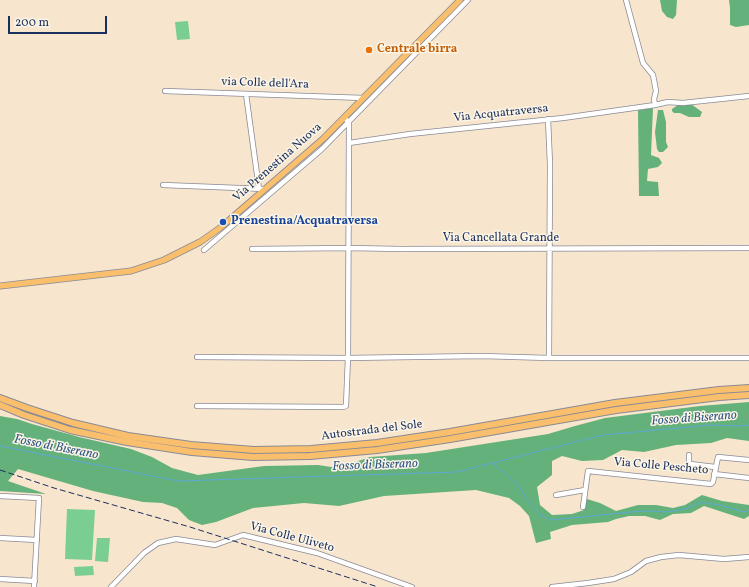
<!DOCTYPE html>
<style>
body{margin:0}
#map{position:relative;width:749px;height:587px;overflow:hidden;background:#f7e6cd;font-family:Vollkorn,serif}
canvas{display:block}
.scale{position:absolute;left:8px;top:16px;width:99px;height:18px;box-sizing:border-box;border:2px solid #1b2f5e;border-top:0;padding-left:5px;font-size:12px;line-height:14px;white-space:nowrap;color:#1b2f5e;-webkit-text-stroke:3px #fcf5e5;paint-order:stroke}
</style>
<div id="map">
<canvas width="749" height="587"></canvas>
<div class="scale">200 m</div>
</div>
<script>
const g = document.querySelector('canvas').getContext('2d');
g.lineJoin = 'round';
function fillPath(path, color) { g.fillStyle = color; g.fill(path, 'evenodd'); }
const poly = rows => new Path2D(rows.map(r => 'M' + r).join(''));
function stroke(path, color, width, dash) { g.strokeStyle = color; g.lineWidth = width; g.lineCap = dash ? 'butt' : 'round'; g.setLineDash(dash || []); g.stroke(path); }
function label(font, color, halo, rows, align = 'center') {
  g.font = font + ' Vollkorn,serif'; g.lineWidth = 3; g.setLineDash([]); g.textBaseline = 'middle'; g.strokeStyle = halo; g.fillStyle = color; for (const [text, x, y, turn = 0] of rows) {
    g.save(); g.translate(x, y); g.rotate((+turn || 0) * Math.PI / 180); g.textAlign = isNaN(turn) ? turn : align; if (halo) g.strokeText(text, 0, 0); g.fillText(text, 0, 0); g.restore();
  }
}
const green = poly([
 [188,21,190,39,177,40,175,22],
 [67,509,95,510,92,560,65,559],
 [97,538,110,538,108,562,95,561],
 [93,566,94,575,75,576,74,567]
]);
const forest = poly([
 [660,0,677,0,676,15,673,19,667,17,662,11],
 [729,0,749,0,749,25,736,27,730,25,730,8],
 [691,104,702,112,700,117,689,117,680,113,674,113,672,111,672,109,678,105],
 [653,108,651,155,659,158,662,163,658,167,648,169,647,181,658,182,659,196,639,196,638,110],
 [658,110,663,110,666,122,666,142,668,147,663,152,659,152,657,149,655,132],
 [749,402,749,441,727,438,711,443,676,445,644,452,622,450,603,460,582,461,562,456,552,461,552,475,537,487,540,505,552,515,572,514,584,510,587,499,600,503,616,511,638,505,656,505,673,508,685,505,702,495,722,501,749,505,749,516,744,519,704,506,691,513,673,514,660,520,645,516,629,516,616,519,608,522,572,525,550,532,551,539,536,543,529,516,520,506,509,498,476,490,384,496,339,506,304,503,253,508,216,522,202,525,189,520,177,508,162,503,143,502,93,491,18,469,8,481,46,494,0,491,0,416,17,419,32,424,79,437,131,449,152,457,172,468,198,475,264,466,318,465,338,468,370,457,426,453,548,434,575,426,605,418,700,406]
]);
const stream = poly([
 [0,446,178,481,457,472,603,435,711,425,741,426,749,425],
 [494,464,517,484,528,501,540,515,552,520,630,512,650,511,666,512,685,509,700,502,719,505,744,512,749,510]
]);
const minor = poly([
 [626,0,643,63,653,75,656,91,654,99,655,105,668,102,683,103,749,96],
 [165,91,364,98],
 [246,94,259,189],
 [548,119,550,164,549,358],
 [349,143,410,134,563,118,655,105],
 [163,185,265,189],
 [252,249,349,248,400,249,749,248],
 [204,250,322,149,468,0],
 [197,357,346,358,482,356,549,358,749,358],
 [197,406,343,407,346,406,348,357,349,127,349,122,344,118],
 [689,455,689,462,690,464,715,467],
 [714,474,749,478],
 [556,495,585,490],
 [0,496,39,498,34,587],
 [583,507,588,471,711,484,713,482,718,457,749,460],
 [0,538,37,540],
 [0,579,35,581],
 [111,587,144,553,158,543,176,539,215,545,243,535,317,553,412,587],
 [552,587,588,583,614,579,631,572,646,561,661,557,679,555,724,559,749,557]
]);
const major = poly([
 [0,286,131,271,164,260,200,242,220,228,323,139,460,0]
]);
const highway = poly([
 [0,398,27,408,73,423,128,436,191,445,254,450,311,449,377,443,450,432,615,403,719,390,749,388],
 [0,405,24,415,70,430,127,442,192,452,253,457,310,456,377,450,450,439,616,410,719,397,749,395]
]);
const rail = poly([
 [0,470,54,488,190,527,378,587]
]);
const markers = [
 [369,50,4,"#e8710a"],
 [223,222,4,"#1a4fb4"]
];
const foodNames = [
 ["Centrale birra",377,50]
];
const streetNames = [
 ["via Colle dell'Ara",265,84,2],
 ["Via Acquatraversa",501,114,-6],
 ["Via Prenestina Nuova",278,163,-41],
 ["Via Cancellata Grande",501,239],
 ["Autostrada del Sole",372,431,-7],
 ["Via Colle Pescheto",661,467,5],
 ["Via Colle Uliveto",292,538,15]
];
const transitNames = [
 ["Prenestina/Acquatraversa",231,222]
];
const waterNames = [
 ["Fosso di Biserano",694,419,-4],
 ["Fosso di Biserano",56,448,11],
 ["Fosso di Biserano",375,466,-2]
];
fillPath(green, '#7bce91');
fillPath(forest, '#64b17b');
stroke(stream, '#5ea9d6', 1);
stroke(minor, '#898a96', 6);
stroke(major, '#898a96', 7);
stroke(highway, '#898a96', 8);
stroke(minor, '#fff', 4.5);
stroke(major, '#f9bf6d', 5.5);
stroke(highway, '#f9bf6d', 6);
stroke(rail, '#1b2f5e', 1, [6, 3]);
for (const [x, y, r, color] of markers) { const dot = new Path2D(); dot.arc(x, y, r, 0, 2 * Math.PI); g.fillStyle = color; g.fill(dot); stroke(dot, '#fcf5e5', 1.5); }
label('bold 12px', '#c56008', '#fcf5e5', foodNames, 'left');
label('12px', '#1b2f5e', '#fcf5e5', streetNames);
label('bold 12px', '#164399', '#fcf5e5', transitNames, 'left');
label('italic 13px', '#325a88', '#fcf5e5', waterNames);
</script>
